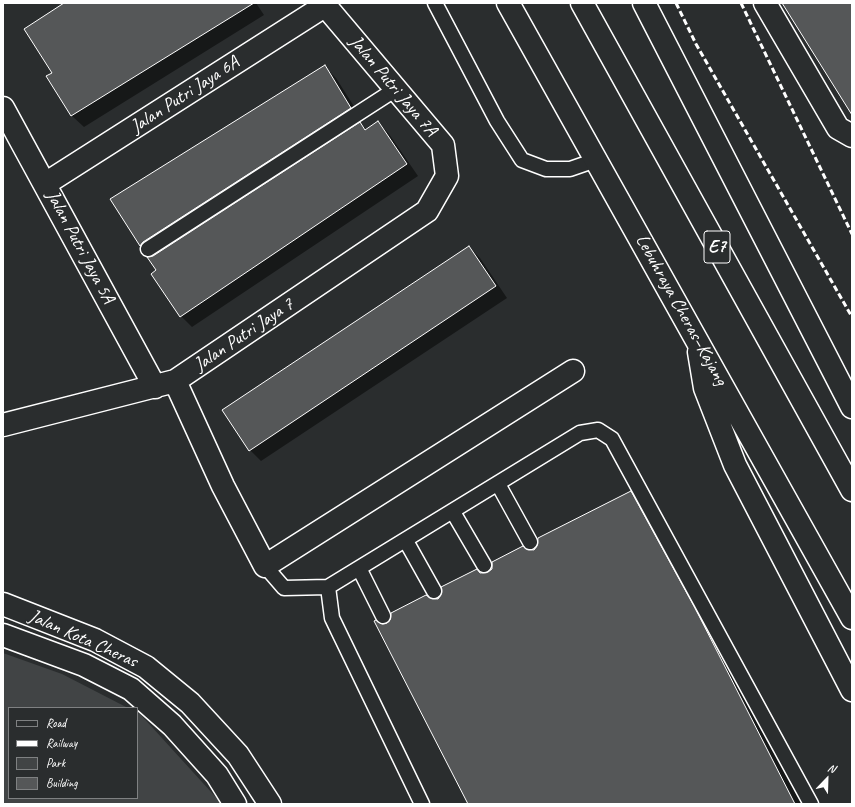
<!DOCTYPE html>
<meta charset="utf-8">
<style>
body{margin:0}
#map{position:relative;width:855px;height:807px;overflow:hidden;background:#2a2d2e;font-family:Caveat,sans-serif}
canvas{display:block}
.frame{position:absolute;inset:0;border:4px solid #fff;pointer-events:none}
.legend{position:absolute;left:8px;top:707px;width:130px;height:92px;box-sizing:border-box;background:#2a2d2e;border:1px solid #7f8182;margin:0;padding:5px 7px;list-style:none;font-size:12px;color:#fff}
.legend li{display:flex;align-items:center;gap:8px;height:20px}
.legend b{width:20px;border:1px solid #7f8182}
.north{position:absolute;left:807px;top:759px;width:40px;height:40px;-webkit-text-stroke:3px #2a2d2e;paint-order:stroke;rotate:23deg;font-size:11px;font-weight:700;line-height:16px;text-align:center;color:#fff}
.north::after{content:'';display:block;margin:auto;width:14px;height:18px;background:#fff;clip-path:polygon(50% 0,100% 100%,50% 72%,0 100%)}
</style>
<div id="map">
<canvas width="855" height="807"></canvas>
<div class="frame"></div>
<ul class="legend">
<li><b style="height:5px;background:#2a2d2e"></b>Road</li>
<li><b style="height:5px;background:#fff"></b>Railway</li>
<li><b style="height:11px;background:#414445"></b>Park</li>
<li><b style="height:11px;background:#555758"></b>Building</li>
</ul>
<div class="north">N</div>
</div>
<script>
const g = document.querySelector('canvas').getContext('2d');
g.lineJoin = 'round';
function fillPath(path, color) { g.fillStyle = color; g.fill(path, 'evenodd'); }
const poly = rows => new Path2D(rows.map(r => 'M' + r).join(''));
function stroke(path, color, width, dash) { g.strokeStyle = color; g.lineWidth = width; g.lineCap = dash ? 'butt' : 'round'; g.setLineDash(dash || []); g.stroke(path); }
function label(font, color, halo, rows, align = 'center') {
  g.font = font + ' Caveat,sans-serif'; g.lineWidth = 3; g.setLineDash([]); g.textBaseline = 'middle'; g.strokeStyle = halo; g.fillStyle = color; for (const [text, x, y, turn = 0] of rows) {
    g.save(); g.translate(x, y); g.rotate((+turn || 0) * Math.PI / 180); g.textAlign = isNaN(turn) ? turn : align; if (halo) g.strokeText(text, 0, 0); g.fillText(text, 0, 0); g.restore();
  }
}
const green = poly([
 [3,653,62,674,128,708,9,708,9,798,137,798,137,712,141,715,222,804,3,804]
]);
const shadow = poly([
 [67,3,256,3,264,15,84,127,72,116,48,77,53,73],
 [325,67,336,78,362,119,152,257,141,245,112,199],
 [378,122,389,134,418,176,192,327,181,316,152,257,360,123,367,130],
 [469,247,480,258,507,298,261,461,250,450],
 [631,492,652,514,805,804,469,804,382,625,388,624,430,599,438,600,480,574,488,573,526,550,534,551]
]);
const building = poly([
 [64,3,254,3,71,116,46,76,52,73,24,29,64,3],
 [782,3,852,3,852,115,782,3],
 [325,65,351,108,143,242,140,246,110,199,325,65],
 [378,121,407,164,180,317,151,274,156,270,147,257,153,256,360,122,365,130,378,121],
 [469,246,496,286,249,451,222,410,469,246],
 [631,491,694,606,795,804,468,804,374,621,376,620,382,624,387,623,390,620,391,613,426,595,430,598,438,599,441,595,441,587,477,569,480,573,488,572,492,569,492,562,523,546,526,549,534,550,537,546,538,538,631,491]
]);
const lane = poly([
 [435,3,497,121,522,160,546,169,570,169,596,160],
 [148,249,396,89],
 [498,484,530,542],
 [453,512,484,565],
 [406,541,434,591],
 [265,566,284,588,328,587],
 [360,570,383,616],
 [422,804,332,618,328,587,580,433,598,430,612,439,811,804]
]);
const street = poly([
 [765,3,838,128,852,136],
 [3,108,155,387],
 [45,184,326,5],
 [175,381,223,486,265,566,573,371],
 [3,425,175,381,427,211,447,176,443,145,323,3]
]);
const secondary = poly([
 [3,604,95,640,146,667,190,703,238,755,270,804],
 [3,635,84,665,131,689,172,725,217,775,235,804]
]);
const highway = poly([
 [508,3,852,618],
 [582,3,852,490],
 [644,3,852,407],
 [699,352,705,388,735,465,852,690]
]);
const rail = poly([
 [676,3,696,44,852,317],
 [741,3,852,234]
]);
const shields = [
 [717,247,26]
];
const shieldNames = [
 ["E7",717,247]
];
const streetNames = [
 ["Jalan Putri Jaya 7A",393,86,50],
 ["Jalan Putri Jaya 6A",185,95,-33],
 ["Jalan Putri Jaya 5A",80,247,62],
 ["Lebuhraya Cheras–Kajang",681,310,61],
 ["Jalan Putri Jaya 7",244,335,-34],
 ["Jalan Kota Cheras",83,639,24]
];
fillPath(green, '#414445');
fillPath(shadow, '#0007');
fillPath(building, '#555758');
stroke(building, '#fff', 1);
stroke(lane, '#fff', 17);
stroke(street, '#fff', 25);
stroke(secondary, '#fff', 25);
stroke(highway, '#fff', 25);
stroke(lane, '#2a2d2e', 14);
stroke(street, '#2a2d2e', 22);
stroke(secondary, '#2a2d2e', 22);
stroke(highway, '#2a2d2e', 22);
stroke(rail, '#fff', 3, [6, 3]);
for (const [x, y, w] of shields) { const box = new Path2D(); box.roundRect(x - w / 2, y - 16, w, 32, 3); g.fillStyle = '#2a2d2e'; g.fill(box); stroke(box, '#fff', 1); }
label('bold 18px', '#fff', null, shieldNames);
label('19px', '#fff', '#2a2d2e', streetNames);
</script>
